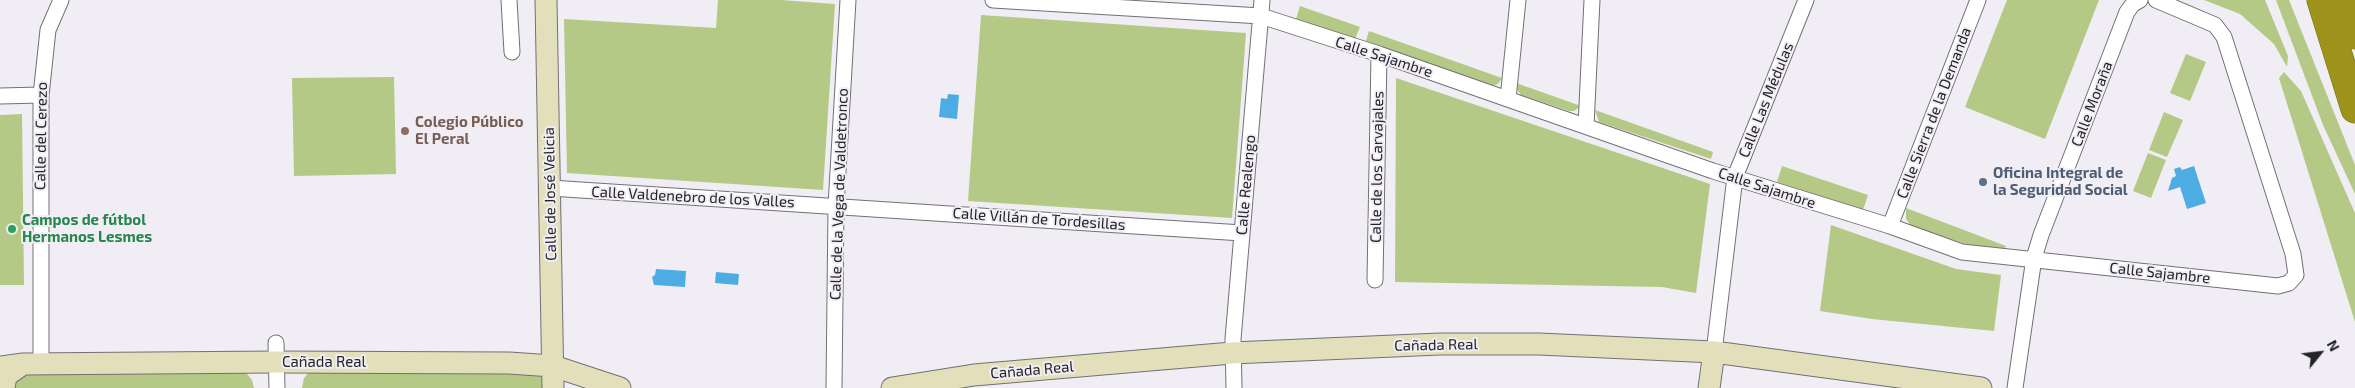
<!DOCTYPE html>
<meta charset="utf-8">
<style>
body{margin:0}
#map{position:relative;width:2355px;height:388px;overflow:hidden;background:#f0eef4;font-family:"Exo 2",sans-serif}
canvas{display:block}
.north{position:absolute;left:2295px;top:328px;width:50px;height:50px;-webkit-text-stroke:4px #f0eef4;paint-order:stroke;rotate:61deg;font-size:14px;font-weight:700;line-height:20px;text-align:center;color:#242326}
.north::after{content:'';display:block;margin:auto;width:18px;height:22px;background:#242326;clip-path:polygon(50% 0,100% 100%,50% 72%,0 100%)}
</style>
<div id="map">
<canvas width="2355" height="388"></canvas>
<div class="north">N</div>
</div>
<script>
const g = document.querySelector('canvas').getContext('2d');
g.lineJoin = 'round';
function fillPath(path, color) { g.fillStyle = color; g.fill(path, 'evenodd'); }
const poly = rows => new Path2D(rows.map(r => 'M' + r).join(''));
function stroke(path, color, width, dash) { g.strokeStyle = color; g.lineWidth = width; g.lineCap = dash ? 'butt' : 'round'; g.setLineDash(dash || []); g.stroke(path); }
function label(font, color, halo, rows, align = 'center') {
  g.font = font + ' "Exo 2",sans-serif'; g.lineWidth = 4; g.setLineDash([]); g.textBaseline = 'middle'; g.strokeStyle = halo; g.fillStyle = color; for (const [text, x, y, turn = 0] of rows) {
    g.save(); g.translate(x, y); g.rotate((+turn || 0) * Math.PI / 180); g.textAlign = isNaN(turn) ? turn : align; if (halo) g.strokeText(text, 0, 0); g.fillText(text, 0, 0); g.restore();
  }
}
const green = poly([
 [718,0,781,0,835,4,823,190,567,173,564,19,716,28],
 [2007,0,2099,0,2045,139,1965,107],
 [2204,0,2265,0,2288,56,2287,67,2274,44,2240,14],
 [2276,0,2289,0,2355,165,2355,194,2323,125],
 [1300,6,1360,27,1355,39,1296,19],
 [981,15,1246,33,1232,218,968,201],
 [1369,31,1502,78,1498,84,1492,86,1366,41],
 [2186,54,2206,62,2190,101,2170,93],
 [2284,72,2301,91,2355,213,2355,322,2279,78],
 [394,77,396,174,294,176,292,78],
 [1396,78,1710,184,1696,293,1662,287,1395,282],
 [1516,83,1581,106,1574,111,1569,111,1521,95,1515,87],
 [1595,110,1713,152,1711,159,1599,122],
 [2164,112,2183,120,2167,157,2149,150],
 [22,114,24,285,0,285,0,115],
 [2148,153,2166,160,2151,198,2133,191],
 [1782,166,1868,195,1863,210,1777,182],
 [1906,208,2006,246,2004,250,1969,245,1911,226,1906,219],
 [1831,225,1956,269,2001,275,1994,331,1872,319,1820,311],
 [542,368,542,388,302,388,304,378,310,371],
 [243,369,252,380,254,388,13,388,22,371]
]);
const water = poly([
 [948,94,959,95,957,119,939,117,941,98,947,99],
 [2194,166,2206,203,2187,209,2180,187,2168,191,2172,178,2176,176,2174,169,2180,167,2182,170],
 [656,269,686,271,685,287,654,285,652,277,655,275],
 [716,272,739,274,738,285,715,283]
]);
const street = poly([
 [509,0,512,52],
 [993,0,1261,16,1379,54,1713,171,1890,226,1962,252,2278,286,2289,283,2296,275,2293,254,2224,37,2215,25,2156,0],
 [0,96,41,95],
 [1508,99,1518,0],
 [1586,126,1592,0],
 [550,188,1242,233],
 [1890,226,1978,0],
 [1375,280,1379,54],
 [276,343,277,388],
 [1714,352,1735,177,1806,0],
 [41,364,41,95,48,30,61,0],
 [834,388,836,206,848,0],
 [1234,388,1233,339,1262,0],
 [2015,388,2034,258,2041,235,2127,12,2133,4,2140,0]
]);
const secondary = poly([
 [546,0,553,388],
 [0,367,23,364,276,362,509,363,553,366,620,388],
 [4,388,6,376,23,364],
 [892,388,974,375,1232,353,1440,344,1539,344,1714,352,1981,388],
 [1709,388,1714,352]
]);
const highway = poly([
 [2321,0,2355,109],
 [2344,0,2355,35]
]);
const markers = [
 [405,131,5,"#8d6e63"],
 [1983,182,5,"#5c6f8a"],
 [12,229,5,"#2e9e5b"]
];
const streetNames = [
 ["Calle Sajambre",1384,57,18],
 ["Calle Las Médulas",1766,100,-68],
 ["Calle Moraña",2092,104,-69],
 ["Calle Sierra de la Demanda",1934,113,-69],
 ["Calle del Cerezo",41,136,-89],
 ["Calle de los Carvajales",1377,167,-89],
 ["Calle Realengo",1246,185,-85],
 ["Calle Sajambre",1767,188,18],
 ["Calle de José Velicia",550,194,-91],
 ["Calle de la Vega de Valdetronco",839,194,-88],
 ["Calle Valdenebro de los Valles",693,197,3],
 ["Calle Villán de Tordesillas",1039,219,4],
 ["Calle Sajambre",2160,273,6],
 ["Cañada Real",1436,345,-1],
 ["Cañada Real",324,362],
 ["Cañada Real",1032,370,-5]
];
const educationNames = [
 ["Colegio Público",415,122],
 ["El Peral",415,139]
];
const serviceNames = [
 ["Oficina Integral de",1993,173],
 ["la Seguridad Social",1993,190]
];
const leisureNames = [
 ["Campos de fútbol",22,220],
 ["Hermanos Lesmes",22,237]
];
fillPath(green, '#b3c985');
fillPath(water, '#4dade3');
stroke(street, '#727075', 17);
stroke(secondary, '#727075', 23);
stroke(highway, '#736c1e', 29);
stroke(street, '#fff', 15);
stroke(secondary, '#e2dfba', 21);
stroke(highway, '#9e931a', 28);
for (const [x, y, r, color] of markers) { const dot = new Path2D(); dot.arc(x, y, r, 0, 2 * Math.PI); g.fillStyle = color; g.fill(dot); stroke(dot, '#f0eef4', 2); }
label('15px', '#242326', '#f0eef4', streetNames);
label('bold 15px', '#785e54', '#f0eef4', educationNames, 'left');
label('bold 15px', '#4e5e75', '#f0eef4', serviceNames, 'left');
label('bold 15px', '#27864d', '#f0eef4', leisureNames, 'left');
</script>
